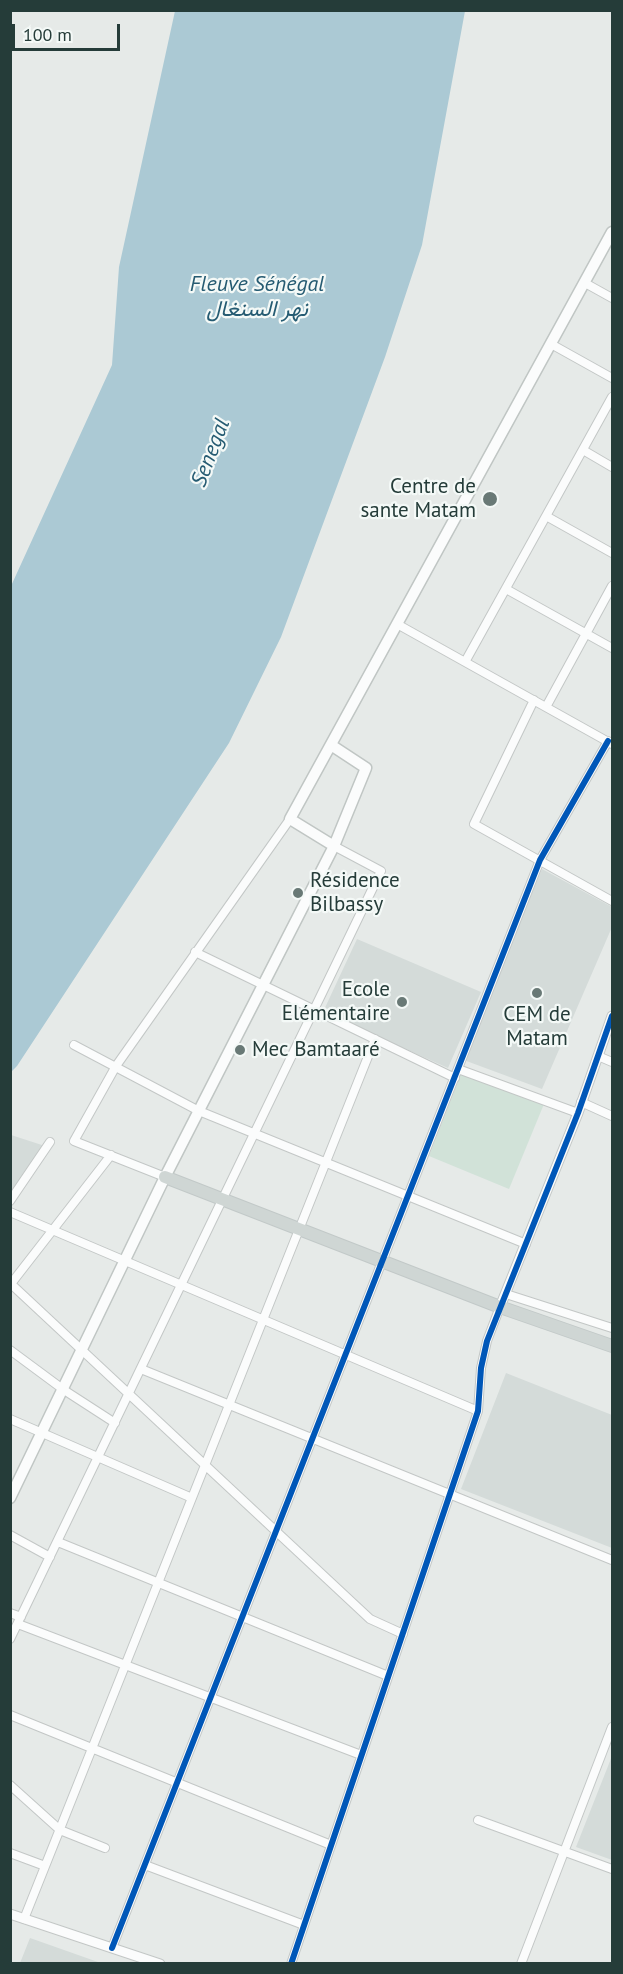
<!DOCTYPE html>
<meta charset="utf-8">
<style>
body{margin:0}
#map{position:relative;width:623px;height:1974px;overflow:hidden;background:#e6eae8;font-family:"PT Sans",sans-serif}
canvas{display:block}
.frame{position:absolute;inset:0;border:12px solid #253c39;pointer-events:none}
.scale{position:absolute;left:12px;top:24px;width:108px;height:27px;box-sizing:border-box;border:3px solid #253c39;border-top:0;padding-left:8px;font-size:18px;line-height:21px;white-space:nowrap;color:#253c39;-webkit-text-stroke:4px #f4f9f7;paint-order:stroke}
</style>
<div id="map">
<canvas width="623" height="1974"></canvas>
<div class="frame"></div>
<div class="scale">100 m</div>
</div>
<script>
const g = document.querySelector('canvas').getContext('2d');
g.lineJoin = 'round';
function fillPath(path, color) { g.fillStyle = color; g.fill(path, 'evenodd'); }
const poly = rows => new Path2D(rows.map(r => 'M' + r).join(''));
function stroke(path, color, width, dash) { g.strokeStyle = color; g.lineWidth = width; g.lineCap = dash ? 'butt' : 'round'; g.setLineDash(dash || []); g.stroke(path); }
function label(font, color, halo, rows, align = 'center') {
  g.font = font + ' "PT Sans",Vazirmatn,sans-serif'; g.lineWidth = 4.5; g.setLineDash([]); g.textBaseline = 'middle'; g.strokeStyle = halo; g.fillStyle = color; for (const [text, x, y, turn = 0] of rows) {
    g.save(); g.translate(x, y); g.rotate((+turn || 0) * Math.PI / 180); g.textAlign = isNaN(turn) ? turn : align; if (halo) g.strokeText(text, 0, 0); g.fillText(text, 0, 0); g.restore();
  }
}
const built = poly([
 [542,869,612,907,612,927,542,1089,461,1059],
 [357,939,481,992,448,1068,323,1012],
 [11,1135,45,1146,11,1195],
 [506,1373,612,1415,612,1548,461,1489],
 [612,1756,612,1860,576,1847],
 [30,1938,98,1962,20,1963]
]);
const green = poly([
 [461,1074,544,1104,509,1189,429,1156]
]);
const water = poly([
 [175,11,465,11,422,245,385,357,281,637,229,743,17,1066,11,1072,11,586,112,365,119,267]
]);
const minor = poly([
 [585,283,612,298],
 [551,344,612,378],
 [583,450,612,467],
 [546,516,612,553],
 [506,589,612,648],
 [397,624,612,744],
 [465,662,612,397],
 [534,700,474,824,612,901],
 [546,707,612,586],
 [195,952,455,1078],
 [74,1045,199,1111,526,1244],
 [598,1056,612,1062],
 [458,1069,578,1113],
 [581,1102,612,1116],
 [165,1177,74,1141,116,1066,290,819],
 [10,1201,50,1142],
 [10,1212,478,1411],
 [10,1283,370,1619,403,1634],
 [10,1285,111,1155],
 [506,1294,612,1328],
 [10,1350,64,1390,115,1423],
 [141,1369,612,1560],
 [10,1419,192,1498],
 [10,1535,50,1557],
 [58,1542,388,1676],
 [10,1613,21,1617],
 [18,1624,361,1755],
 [10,1639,381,871,334,846],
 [10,1715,331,1845],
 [10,1785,60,1830,105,1848],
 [478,1820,612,1869],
 [10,1853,45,1866],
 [145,1865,304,1925],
 [24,1919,375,1039],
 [112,1948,540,860,608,741],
 [291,1964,478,1411,481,1368,487,1341,500,1307],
 [521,1964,612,1727]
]);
const tertiary = poly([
 [500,1307,578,1113,612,1016],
 [10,1914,160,1964]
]);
const secondary = poly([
 [331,745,366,768,334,846],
 [10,1498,165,1177,334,846,290,819,612,232]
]);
const primary = poly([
 [165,1177,500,1307,612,1346]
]);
const cycleway = poly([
 [112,1948,540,860,608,741],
 [291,1964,478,1411,481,1368,487,1341,578,1113,612,1016]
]);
const markers = [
 [490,499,8,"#697976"],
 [298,893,6,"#697976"],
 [537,993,6,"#697976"],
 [402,1002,6,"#697976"],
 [240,1050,6,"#697976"]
];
const poiNames = [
 ["Centre de",476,487],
 ["sante Matam",476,511],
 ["Résidence",310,881,"left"],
 ["Bilbassy",310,905,"left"],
 ["Ecole",390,990],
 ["Elémentaire",390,1014],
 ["CEM de",537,1015,"center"],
 ["Matam",537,1039,"center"],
 ["Mec Bamtaaré",252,1050,"left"]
];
const waterNames = [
 ["Fleuve Sénégal",257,285],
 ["نهر السنغال",257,310],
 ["Senegal",211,453,-69]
];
fillPath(built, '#d4dbd9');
fillPath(green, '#d1e2d8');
fillPath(water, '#abc9d4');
stroke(minor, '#c3c7c6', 10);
stroke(tertiary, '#c3c7c6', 11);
stroke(secondary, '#c0c6c4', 13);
stroke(primary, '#c2c9c8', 14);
stroke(minor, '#fbfcfc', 8);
stroke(tertiary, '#fbfcfc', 9);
stroke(secondary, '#fbfcfc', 10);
stroke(primary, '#cfd6d4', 12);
stroke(cycleway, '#0057b8', 6);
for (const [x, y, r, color] of markers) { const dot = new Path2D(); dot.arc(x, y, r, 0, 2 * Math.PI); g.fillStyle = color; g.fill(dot); stroke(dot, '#f4f9f7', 2); }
label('21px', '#253c39', '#f4f9f7', poiNames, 'right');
label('italic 22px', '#255b72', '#f4f9f7', waterNames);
</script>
